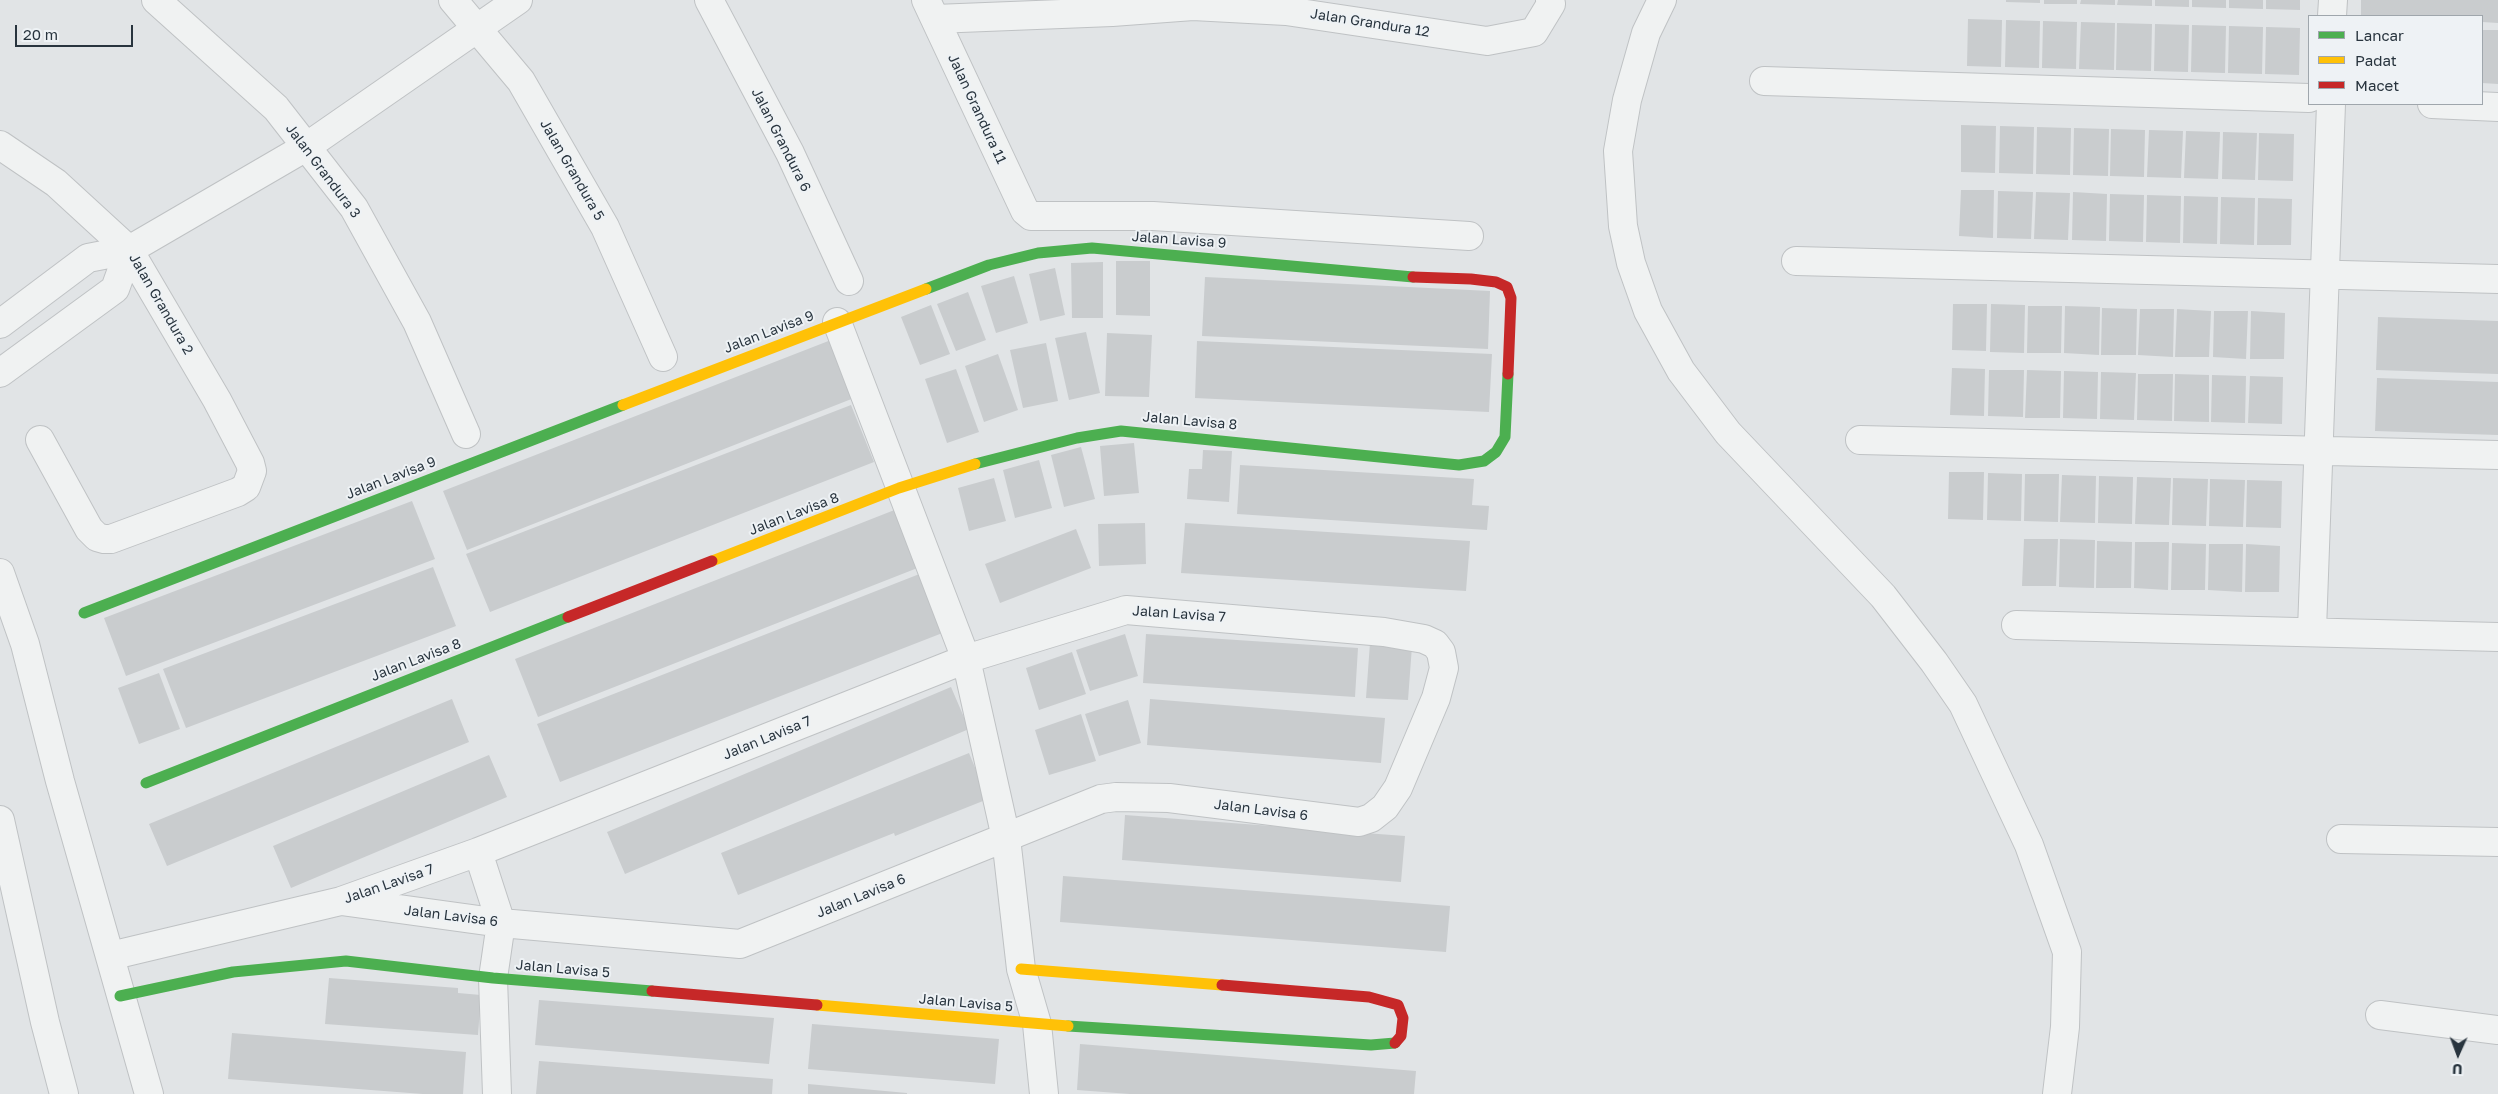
<!DOCTYPE html>
<style>
body{margin:0}
#map{position:relative;width:2498px;height:1094px;overflow:hidden;background:#e1e4e6;font-family:"Golos Text",sans-serif}
canvas{display:block}
.legend{position:absolute;left:2308px;top:15px;width:175px;height:90px;box-sizing:border-box;background:#eef2f5;border:1px solid #9fa6ac;margin:0;padding:6px 9px;list-style:none;font-size:15px;color:#28343e}
.legend li{display:flex;align-items:center;gap:10px;height:25px}
.legend b{width:25px;border:1px solid #9fa6ac}
.north{position:absolute;left:2433px;top:1029px;width:50px;height:50px;-webkit-text-stroke:4px #eef2f5;paint-order:stroke;rotate:182deg;font-size:14px;font-weight:700;line-height:20px;text-align:center;color:#28343e}
.north::after{content:'';display:block;margin:auto;width:18px;height:22px;background:#28343e;clip-path:polygon(50% 0,100% 100%,50% 72%,0 100%)}
.scale{position:absolute;left:15px;top:25px;width:118px;height:22px;box-sizing:border-box;border:2px solid #28343e;border-top:0;padding-left:6px;font-size:15px;line-height:18px;white-space:nowrap;color:#28343e;-webkit-text-stroke:4px #eef2f5;paint-order:stroke}
</style>
<div id="map">
<canvas width="2498" height="1094"></canvas>
<ul class="legend">
<li><b style="height:6px;background:#4caf50"></b>Lancar</li>
<li><b style="height:6px;background:#ffc107"></b>Padat</li>
<li><b style="height:6px;background:#c62828"></b>Macet</li>
</ul>
<div class="north">U</div>
<div class="scale">20 m</div>
</div>
<script>
const g = document.querySelector('canvas').getContext('2d');
g.lineJoin = 'round';
function fillPath(path, color) { g.fillStyle = color; g.fill(path, 'evenodd'); }
const poly = rows => new Path2D(rows.map(r => 'M' + r).join(''));
function stroke(path, color, width, dash) { g.strokeStyle = color; g.lineWidth = width; g.lineCap = dash ? 'butt' : 'round'; g.setLineDash(dash || []); g.stroke(path); }
function label(font, color, halo, rows, align = 'center') {
  g.font = font + ' "Golos Text",sans-serif'; g.lineWidth = 4; g.setLineDash([]); g.textBaseline = 'middle'; g.strokeStyle = halo; g.fillStyle = color; for (const [text, x, y, turn = 0] of rows) {
    g.save(); g.translate(x, y); g.rotate((+turn || 0) * Math.PI / 180); g.textAlign = isNaN(turn) ? turn : align; if (halo) g.strokeText(text, 0, 0); g.fillText(text, 0, 0); g.restore();
  }
}
const building = poly([
 [2006,0,2040,0,2040,3,2006,2],
 [2044,0,2077,0,2077,4,2044,4],
 [2081,0,2115,0,2115,5,2080,4],
 [2118,0,2152,0,2152,6,2117,5],
 [2155,0,2189,0,2189,7,2155,6],
 [2192,0,2226,0,2226,8,2192,7],
 [2229,0,2263,0,2263,9,2229,8],
 [2266,0,2300,0,2300,10,2266,9],
 [2361,0,2498,0,2498,23,2482,22,2482,16,2361,16],
 [1968,19,2002,20,2001,67,1967,66],
 [2006,20,2040,21,2039,68,2005,67],
 [2043,21,2077,22,2076,69,2042,68],
 [2081,22,2115,23,2114,70,2079,69],
 [2117,23,2152,24,2151,71,2116,70],
 [2155,24,2189,25,2188,72,2154,71],
 [2192,25,2226,26,2225,73,2191,72],
 [2229,26,2263,27,2262,74,2228,73],
 [2266,27,2300,28,2299,75,2265,74],
 [2482,30,2498,30,2498,84,2482,83],
 [1961,125,1996,126,1995,173,1961,172],
 [2000,126,2034,127,2033,174,1999,173],
 [2037,127,2071,128,2070,175,2036,174],
 [2074,128,2109,129,2108,176,2073,175],
 [2111,129,2145,130,2144,177,2110,176],
 [2149,130,2183,131,2181,178,2147,177],
 [2186,131,2220,132,2218,179,2184,178],
 [2223,132,2257,133,2255,180,2222,179],
 [2259,133,2294,134,2293,181,2258,180],
 [1961,190,1994,190,1993,238,1959,236],
 [1998,191,2033,192,2031,239,1997,238],
 [2036,192,2070,193,2068,240,2034,239],
 [2073,192,2107,194,2106,241,2072,240],
 [2110,194,2144,195,2143,242,2109,241],
 [2147,195,2181,196,2180,243,2146,242],
 [2184,196,2218,197,2217,244,2183,243],
 [2221,197,2255,198,2254,245,2220,244],
 [2258,198,2292,199,2291,245,2257,245],
 [1116,261,1150,261,1150,316,1116,315],
 [1103,262,1103,318,1072,318,1071,263],
 [1055,268,1065,315,1040,321,1029,274],
 [1014,276,1028,323,996,333,981,286],
 [1205,277,1490,291,1488,349,1202,336],
 [968,292,986,340,956,351,937,304],
 [1953,304,1987,304,1986,351,1952,350],
 [1991,304,2025,305,2024,353,1990,352],
 [931,305,950,354,920,365,901,317],
 [2028,306,2062,306,2061,353,2027,353],
 [2065,306,2100,307,2099,355,2064,353],
 [2102,308,2137,309,2136,355,2101,355],
 [2140,309,2174,309,2173,357,2138,355],
 [2177,309,2211,311,2209,357,2175,357],
 [2214,311,2248,311,2246,359,2213,357],
 [2251,311,2285,313,2284,359,2250,359],
 [2378,317,2498,321,2498,374,2376,370],
 [1086,332,1100,393,1069,400,1055,338],
 [1107,333,1152,335,1149,397,1105,396],
 [831,340,854,398,467,550,443,491],
 [1197,341,1492,354,1489,412,1195,398],
 [1046,343,1058,401,1023,408,1010,350],
 [998,354,1018,410,984,422,965,366],
 [1952,368,1985,369,1984,416,1950,415],
 [956,369,979,432,947,443,925,379],
 [1989,370,2024,370,2023,417,1988,416],
 [2027,370,2061,371,2060,418,2025,418],
 [2064,371,2098,372,2097,419,2063,418],
 [2101,372,2136,373,2134,420,2100,419],
 [2138,374,2173,374,2172,421,2137,420],
 [2175,374,2209,375,2209,422,2174,421],
 [2212,375,2246,376,2245,423,2211,422],
 [2250,376,2283,377,2282,424,2248,423],
 [2377,378,2498,382,2498,435,2375,431],
 [851,405,874,462,490,612,466,554],
 [1134,443,1139,493,1104,496,1100,446],
 [1081,447,1095,499,1064,507,1051,455],
 [1203,450,1232,451,1229,502,1187,499,1189,469,1202,469],
 [1039,460,1052,508,1015,518,1003,470],
 [1240,465,1474,479,1472,505,1489,506,1487,530,1237,514],
 [1949,472,1984,472,1983,520,1948,519],
 [1988,473,2022,474,2021,521,1987,520],
 [2025,474,2059,474,2058,522,2024,521],
 [2062,475,2096,476,2095,523,2060,522],
 [2099,476,2133,477,2132,524,2098,523],
 [2137,477,2171,478,2169,525,2135,524],
 [994,478,1006,521,969,531,958,488],
 [2173,478,2208,479,2206,526,2172,525],
 [2210,479,2245,480,2243,527,2209,526],
 [2247,480,2282,481,2281,528,2246,527],
 [412,501,435,559,126,676,104,618],
 [897,509,920,567,538,717,515,659],
 [1145,523,1146,564,1099,566,1098,524],
 [1185,523,1470,541,1466,591,1181,573],
 [1076,529,1091,568,1000,603,985,564],
 [2024,539,2058,539,2056,586,2022,586],
 [2060,539,2095,540,2094,588,2059,587],
 [2097,541,2132,542,2131,588,2096,588],
 [2135,542,2169,542,2168,590,2134,588],
 [2172,543,2206,544,2205,590,2171,590],
 [2209,544,2243,544,2242,592,2208,590],
 [2246,544,2280,546,2279,592,2245,592],
 [433,567,456,626,186,728,163,669],
 [922,573,945,632,560,782,537,724],
 [1125,634,1138,676,1090,691,1076,650],
 [1146,634,1358,648,1355,697,1143,683],
 [1370,643,1412,646,1408,700,1366,698],
 [1072,652,1086,694,1039,710,1026,668],
 [159,673,180,729,139,744,118,688],
 [951,687,969,729,625,874,607,832],
 [452,699,469,742,167,866,149,824],
 [1150,699,1385,718,1381,763,1147,745],
 [1128,700,1141,743,1099,756,1085,714],
 [1081,714,1096,761,1049,775,1035,730],
 [969,753,988,799,895,836,894,833,738,895,721,853],
 [489,755,507,797,291,888,273,846],
 [1125,815,1405,836,1401,882,1122,860],
 [1063,876,1450,906,1446,952,1060,922],
 [329,978,458,988,458,993,481,995,478,1035,325,1024],
 [539,1000,774,1018,769,1064,535,1045],
 [812,1024,999,1039,995,1084,808,1069],
 [232,1033,466,1052,463,1094,423,1094,228,1079],
 [1080,1044,1416,1071,1414,1094,1130,1094,1077,1090],
 [539,1061,773,1079,772,1094,536,1094],
 [808,1084,907,1093,907,1094,808,1094]
]);
const street = poly([
 [156,0,276,108,354,208,417,322,466,434],
 [453,0,521,81,605,227,663,357],
 [709,0,790,153,849,281],
 [926,0,1025,211,1031,216,1153,216,1469,236],
 [1662,0,1646,33,1627,100,1618,151,1623,226,1631,263,1648,311,1681,371,1728,433,1883,596,1934,662,1963,704,2029,845,2067,952,2065,1027,2057,1094],
 [2332,16,2333,0],
 [935,19,1112,12,1193,6,1286,11,1487,41,1534,32,1551,4,1550,0],
 [1764,81,2309,98],
 [2432,104,2498,107],
 [0,145,56,183,129,250,217,400,250,463,252,471,246,487,238,492,111,539,104,539,97,537,89,529,40,440],
 [1796,261,2498,279],
 [837,322,966,659,1006,838,1021,969,1037,1024,1044,1094],
 [0,324,88,258,129,250,306,147,518,0],
 [0,373,115,289,129,250],
 [1860,440,2498,455],
 [0,573,25,644,60,781,149,1094],
 [2016,625,2498,637],
 [2312,630,2331,104],
 [0,820,45,1022,64,1094],
 [2341,839,2498,842],
 [478,852,501,923,493,978,497,1094],
 [110,956,341,901,478,852,966,659,1126,610,1384,632,1424,639,1435,644,1441,652,1444,668,1436,698,1398,788,1385,807,1371,818,1359,822,1169,798,1116,797,1101,799,740,944,501,923,341,901],
 [2380,1015,2498,1030]
]);
const fast = poly([
 [926,289,989,265,1038,253,1092,248,1413,277],
 [975,464,1077,438,1121,431,1459,465,1484,461,1496,452,1505,437,1508,374],
 [84,613,623,405],
 [146,783,568,617],
 [120,996,233,972,346,961,493,978,652,991],
 [1068,1026,1371,1045,1395,1043]
]);
const slow = poly([
 [623,405,926,289],
 [712,561,899,488,975,464],
 [1021,969,1222,985],
 [817,1005,1068,1026]
]);
const jam = poly([
 [1413,277,1471,279,1496,282,1507,287,1511,298,1508,374],
 [568,617,712,561],
 [1222,985,1369,997,1398,1005,1403,1018,1401,1036,1395,1043],
 [652,991,817,1005]
]);
const streetNames = [
 ["Jalan Grandura 12",1370,23,9],
 ["Jalan Grandura 11",977,109,65],
 ["Jalan Grandura 6",781,140,63],
 ["Jalan Grandura 5",572,170,60],
 ["Jalan Grandura 3",323,171,53],
 ["Jalan Lavisa 9",1179,240,4],
 ["Jalan Grandura 2",161,304,60],
 ["Jalan Lavisa 9",769,332,-21],
 ["Jalan Lavisa 8",1190,421,5],
 ["Jalan Lavisa 9",391,478,-21],
 ["Jalan Lavisa 8",794,514,-21],
 ["Jalan Lavisa 7",1179,614,4],
 ["Jalan Lavisa 8",416,660,-21],
 ["Jalan Lavisa 7",767,738,-22],
 ["Jalan Lavisa 6",1261,810,7],
 ["Jalan Lavisa 7",389,884,-19],
 ["Jalan Lavisa 6",861,896,-22],
 ["Jalan Lavisa 6",451,916,7],
 ["Jalan Lavisa 5",563,969,5],
 ["Jalan Lavisa 5",966,1003,5]
];
fillPath(building, '#c9ccce');
stroke(street, '#bfc2c4', 30);
stroke(street, '#f0f2f2', 28);
stroke(fast, '#4caf50', 11);
stroke(slow, '#ffc107', 11);
stroke(jam, '#c62828', 11);
label('14px', '#28343e', '#eef2f5', streetNames);
</script>
